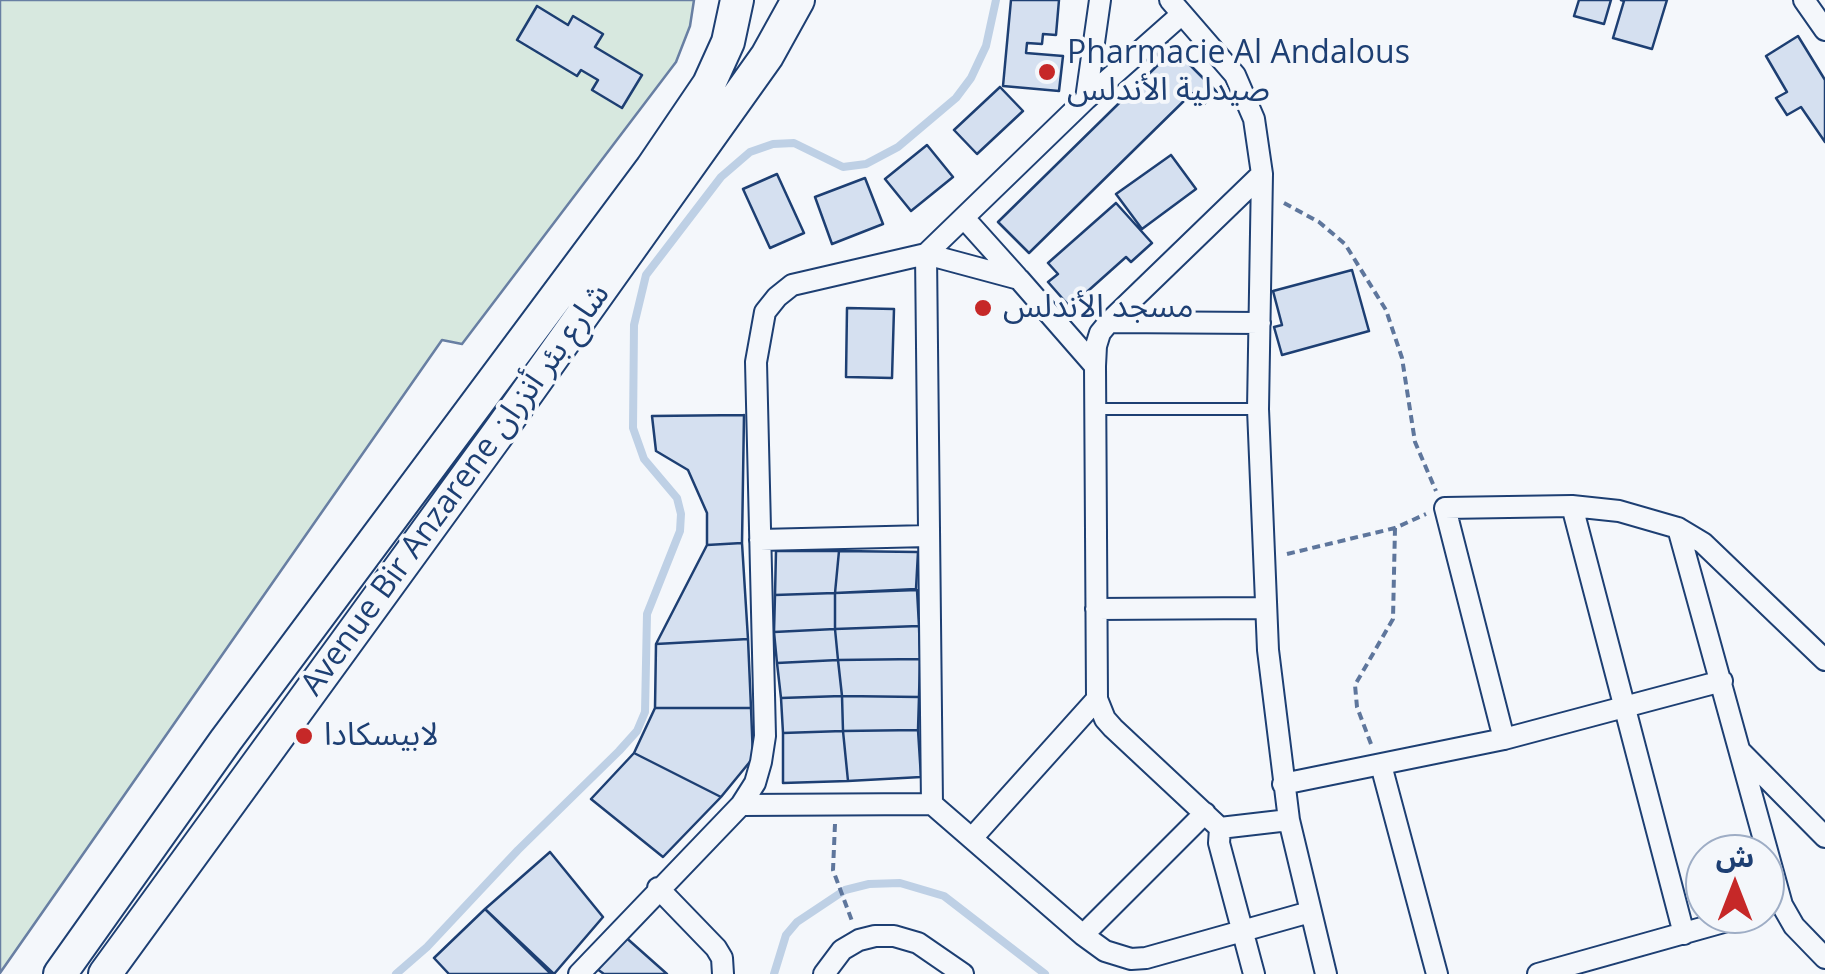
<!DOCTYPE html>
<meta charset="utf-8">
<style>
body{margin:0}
#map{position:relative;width:1825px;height:974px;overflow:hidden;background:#f4f7fb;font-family:"Open Sans","Noto Sans Arabic",sans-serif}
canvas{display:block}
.north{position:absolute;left:1685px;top:834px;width:100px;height:100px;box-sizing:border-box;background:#f4f7fb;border:2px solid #9eadc5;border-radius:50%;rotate:0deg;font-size:28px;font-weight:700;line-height:40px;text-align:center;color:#1d3f73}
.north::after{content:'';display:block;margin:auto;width:35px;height:45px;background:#c62828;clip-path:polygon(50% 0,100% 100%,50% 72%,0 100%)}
</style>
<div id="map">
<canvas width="1825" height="974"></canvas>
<div class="north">ش</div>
</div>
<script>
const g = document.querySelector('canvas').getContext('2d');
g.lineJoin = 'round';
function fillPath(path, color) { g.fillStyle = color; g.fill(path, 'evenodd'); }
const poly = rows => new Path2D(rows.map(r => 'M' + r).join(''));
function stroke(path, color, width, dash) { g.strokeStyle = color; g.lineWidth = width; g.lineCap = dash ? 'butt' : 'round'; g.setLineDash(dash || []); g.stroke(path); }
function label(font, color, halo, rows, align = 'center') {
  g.font = font + ' "Open Sans","Noto Sans Arabic",sans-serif'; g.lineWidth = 8; g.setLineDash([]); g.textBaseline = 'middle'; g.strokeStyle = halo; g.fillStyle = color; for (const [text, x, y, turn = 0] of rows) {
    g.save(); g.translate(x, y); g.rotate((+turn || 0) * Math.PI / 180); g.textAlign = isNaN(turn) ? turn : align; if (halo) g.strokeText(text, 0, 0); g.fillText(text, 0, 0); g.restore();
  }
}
const green = poly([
 [0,0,694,0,690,26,676,62,462,344,442,340,0,973,0,0]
]);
const stream = poly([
 [396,974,427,947,518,850,619,751,637,731,645,712,647,614,680,531,681,514,677,498,644,459,633,428,634,325,646,275,721,177,750,152,773,144,794,143,843,167,866,164,898,147,956,98,971,78,986,46,996,0],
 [774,974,786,935,797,922,845,890,869,884,900,883,944,896,1045,974]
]);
const building = poly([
 [1011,0,1059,0,1056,35,1043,34,1042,44,1027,43,1026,53,1063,56,1059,91,1003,86,1011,0],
 [1579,0,1611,0,1604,24,1574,16,1579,0],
 [1621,0,1667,0,1652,49,1613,38,1624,1,1621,0],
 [537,6,568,25,573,16,603,34,595,47,642,75,622,108,592,90,598,80,581,70,577,76,517,40,537,6],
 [1798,36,1825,80,1825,142,1801,107,1787,115,1776,98,1787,92,1766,56,1798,36],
 [1166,41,1217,92,1203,105,1192,93,1029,253,998,222,1163,60,1155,52,1166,41],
 [1000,87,1023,111,977,154,954,130,1000,87],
 [927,145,953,177,911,211,885,179,927,145],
 [1171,155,1196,189,1142,229,1116,194,1171,155],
 [777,174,804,233,770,248,743,189,777,174],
 [865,178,883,224,832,244,815,197,865,178],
 [1116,203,1152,243,1131,262,1126,257,1070,307,1048,282,1058,274,1048,263,1116,203],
 [1352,270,1369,331,1282,355,1274,327,1282,325,1273,291,1352,270],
 [847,308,894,309,892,378,846,377,847,308],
 [744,415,742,543,707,545,707,513,688,470,656,451,652,416,744,415],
 [742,543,748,639,656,644,707,545,742,543],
 [776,551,839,551,835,593,775,595,776,551],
 [839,551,918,552,916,589,835,593,839,551],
 [917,590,919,626,835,629,835,593,917,590],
 [835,593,835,629,774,632,775,595,835,593],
 [919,626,920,659,838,660,835,629,919,626],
 [835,629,838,660,777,663,774,632,835,629],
 [748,639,751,708,655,708,656,644,748,639],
 [920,659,919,697,842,696,838,660,920,659],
 [838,660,842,696,781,698,777,663,838,660],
 [842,696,843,731,783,733,781,698,842,696],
 [842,696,919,697,918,730,843,731,842,696],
 [655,708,751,708,753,758,721,797,634,753,655,708],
 [918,730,921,777,848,781,843,731,918,730],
 [843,731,848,781,783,783,783,733,843,731],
 [634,753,721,797,663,857,591,799,634,753],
 [550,852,603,917,554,974,485,909,550,852],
 [485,909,551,974,449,974,434,958,485,909],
 [622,934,667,974,604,974,593,966,622,934]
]);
const path = poly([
 [1284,203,1319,222,1345,244,1386,310,1402,358,1415,442,1436,491],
 [1287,554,1395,528,1426,514],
 [1371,744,1357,707,1355,685,1393,619,1395,528],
 [835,824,833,870,852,921]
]);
const lane = poly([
 [1098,409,1258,409]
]);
const street = poly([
 [1170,0,1235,75,1254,119,1262,174,1258,409,1268,650,1289,820,1326,974],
 [1804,0,1825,30],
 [1086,99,1182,14],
 [964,218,1017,277],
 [1109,322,1260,323],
 [1572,506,1684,934],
 [1678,528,1782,905,1794,926,1825,958],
 [760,540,928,536],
 [1096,609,1266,608],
 [1504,739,1445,508,1572,506,1619,511,1678,528,1703,543,1825,660],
 [1740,751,1825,837],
 [1381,765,1437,974],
 [1283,784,1504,739,1722,681],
 [932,804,926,254,1019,279,1095,366],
 [741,805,932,804,1083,935,1105,951,1131,959,1146,958,1310,912],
 [1220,828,1289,820],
 [973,837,1097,699],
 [658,888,716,948,722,958,723,974],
 [1083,935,1205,813],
 [579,974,741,805,755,783,761,762,765,736,756,362,765,312,777,297,792,285,926,254,1086,99,1100,0],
 [824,974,842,950,859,940,875,936,894,936,918,943,963,974],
 [1254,974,1219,843,1220,828,1113,728,1105,719,1097,699,1095,366,1096,346,1100,333,1109,322,1262,174],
 [1538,974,1752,914]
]);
const primary = poly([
 [60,974,226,740,652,168,709,84,728,42,737,0],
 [105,974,502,428,767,56,798,0]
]);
const markers = [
 [1047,72,10,"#c62828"],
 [983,308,10,"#c62828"],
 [304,736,10,"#c62828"]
];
const poiNames = [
 ["Pharmacie Al Andalous",1067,54],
 ["صيدلية الأندلس",1067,91],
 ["مسجد الأندلس",1003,308],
 ["لابيسكادا",324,736]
];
const streetNames = [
 ["Avenue Bir Anzarene شارع بئر أنزران",456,490,-54]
];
fillPath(green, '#d7e8df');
stroke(green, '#687fa3', 2.5);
stroke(stream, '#bed0e5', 8);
fillPath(building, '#d5e0f0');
stroke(building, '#1d3f73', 2.5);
stroke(lane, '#1d3f73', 14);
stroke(street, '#1d3f73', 24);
stroke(primary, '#1d3f73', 36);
stroke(path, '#5e769c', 4, [8, 5]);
stroke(lane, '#f4f7fb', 10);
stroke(street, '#f4f7fb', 20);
stroke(primary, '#f4f7fb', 32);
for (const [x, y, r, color] of markers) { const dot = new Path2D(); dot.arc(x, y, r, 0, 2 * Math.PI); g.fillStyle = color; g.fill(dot); stroke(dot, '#f4f7fb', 4); }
label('32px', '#1d3f73', '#f4f7fb', poiNames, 'left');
label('32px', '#1d3f73', '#f4f7fb', streetNames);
</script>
